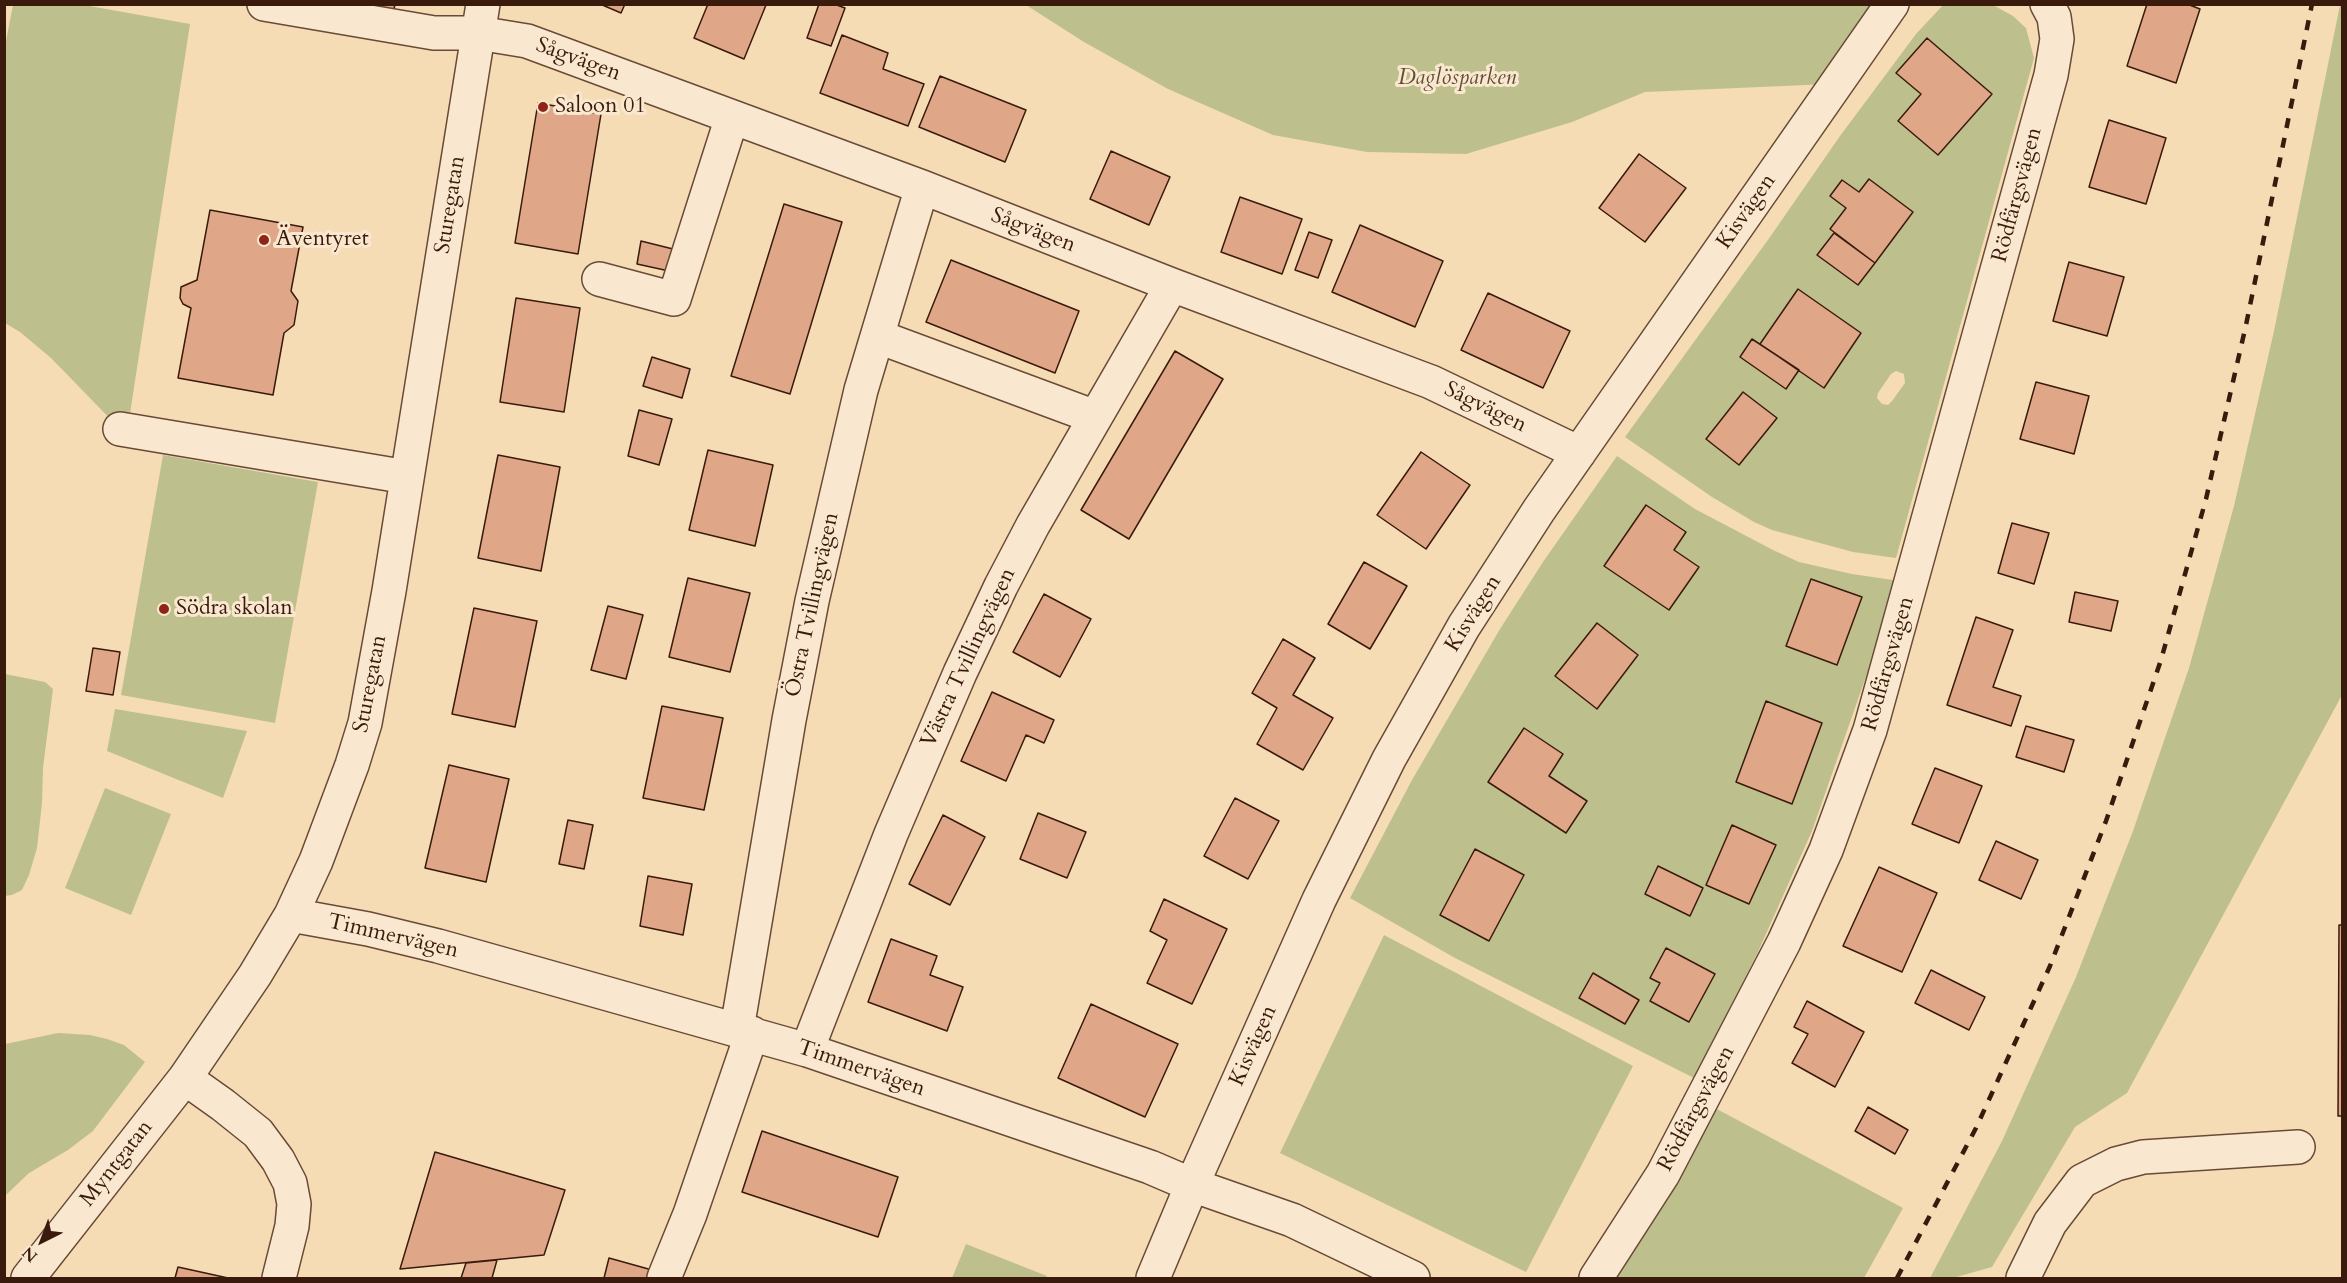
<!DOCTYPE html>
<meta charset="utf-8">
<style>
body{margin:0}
#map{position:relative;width:2347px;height:1283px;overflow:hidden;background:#f6dcb5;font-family:Cardo,serif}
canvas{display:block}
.frame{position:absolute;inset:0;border:6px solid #391a0c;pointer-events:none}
.north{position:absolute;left:12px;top:1211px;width:60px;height:60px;-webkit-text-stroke:4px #f9e8cf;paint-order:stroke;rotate:222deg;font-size:16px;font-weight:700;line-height:24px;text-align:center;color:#391a0c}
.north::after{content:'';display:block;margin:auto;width:21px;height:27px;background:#391a0c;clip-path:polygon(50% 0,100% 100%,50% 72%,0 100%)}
</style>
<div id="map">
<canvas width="2347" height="1283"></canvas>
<div class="frame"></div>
<div class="north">N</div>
</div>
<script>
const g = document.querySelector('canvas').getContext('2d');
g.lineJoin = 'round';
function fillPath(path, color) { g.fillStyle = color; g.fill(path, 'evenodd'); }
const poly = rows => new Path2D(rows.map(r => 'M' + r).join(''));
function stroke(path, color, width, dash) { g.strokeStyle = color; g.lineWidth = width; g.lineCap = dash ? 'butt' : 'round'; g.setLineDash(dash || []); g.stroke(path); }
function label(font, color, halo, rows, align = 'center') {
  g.font = font + ' Cardo,serif'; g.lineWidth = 6; g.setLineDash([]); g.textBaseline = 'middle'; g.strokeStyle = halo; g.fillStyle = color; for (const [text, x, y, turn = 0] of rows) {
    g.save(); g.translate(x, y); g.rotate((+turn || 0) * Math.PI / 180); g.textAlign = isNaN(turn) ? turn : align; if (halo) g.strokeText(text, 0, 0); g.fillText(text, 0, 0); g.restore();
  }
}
const green = poly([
 [1944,4,1993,5,2013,16,2026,28,2034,58,1896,558,1853,552,1772,530,1754,522,1712,497,1625,437,1770,237,1840,136,1916,34],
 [1927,38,1991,94,1938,155,1898,121,1921,94,1896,73],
 [1842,180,1859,192,1913,212,1858,285,1818,255,1834,233,1830,229,1846,208,1830,196],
 [1798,289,1861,333,1824,388,1799,370,1786,389,1740,357,1752,339,1760,344],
 [1896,371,1904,374,1905,383,1892,401,1888,405,1882,404,1877,398,1878,393,1891,374],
 [1743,392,1776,418,1739,465,1706,439],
 [13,5,84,5,190,24,129,420,120,429,51,358,20,332,5,323,4,51],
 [1026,5,1888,5,1852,83,1645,92,1572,122,1466,154,1367,152,1273,135,1168,89,1084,42],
 [2340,5,2342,5,2342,695,2127,1093,2075,1127,1992,1267,1953,1278,1930,1278,2002,1141,2076,977,2133,831,2189,668,2234,506,2274,331],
 [163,455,318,482,275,723,121,695],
 [1617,456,1695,509,1773,550,1799,562,1852,574,1893,580,1870,665,1812,831,1757,954,1694,1078,1455,958,1350,898,1412,780,1500,629,1543,562],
 [1646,505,1686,532,1674,550,1699,567,1669,610,1604,566],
 [1811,579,1862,597,1837,665,1786,646],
 [1597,623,1638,655,1597,708],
 [1766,702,1822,723,1792,803,1736,782],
 [1524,729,1549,776,1587,801,1566,833,1488,782],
 [1732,825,1775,845,1749,904,1706,884],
 [1475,849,1524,875,1489,941,1440,914],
 [1659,866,1703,888,1690,916,1645,894],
 [1593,974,1639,1000,1626,1024,1579,998],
 [1714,974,1651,1001,1660,983,1651,978],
 [5,674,45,682,53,689,43,768,42,803,37,848,29,875,22,890,12,895,5,896],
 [115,709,247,731,223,798,107,751],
 [105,788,171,814,131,915,65,888],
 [1384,935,1633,1066,1526,1272,1280,1153],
 [58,1033,90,1035,107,1039,124,1045,145,1062,93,1131,68,1150,29,1173,5,1196,5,1044],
 [1713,1107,1903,1208,1864,1278,1608,1278],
 [966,1244,1047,1276,1046,1278,952,1278]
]);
const building = poly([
 [351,4,395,4,393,14,351,4],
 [600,4,625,4,621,13,600,4],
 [708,4,766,5,744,59,694,38,708,4],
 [819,4,834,4,845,8,831,46,807,38,819,4],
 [2147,4,2187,4,2200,9,2176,83,2127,66,2147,4],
 [842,35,888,53,883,69,924,84,908,126,820,93,842,35],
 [1927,38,1992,94,1938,155,1898,121,1921,94,1896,73,1927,38],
 [940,76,1026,110,1005,162,919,127,940,76],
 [538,103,601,114,578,254,515,243,538,103],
 [2109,120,2166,138,2146,204,2089,187,2109,120],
 [1111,151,1170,177,1149,225,1090,199,1111,151],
 [1639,154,1686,188,1645,242,1599,208,1639,154],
 [1869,179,1913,212,1875,263,1830,229,1846,208,1830,196,1842,180,1859,192,1869,179],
 [1240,197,1302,219,1282,274,1221,252,1240,197],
 [784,204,842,222,790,394,731,376,784,204],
 [210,210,303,227,291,291,298,301,294,325,284,333,273,395,178,378,191,308,183,304,180,298,181,287,197,280,210,210],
 [1360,225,1443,261,1415,327,1332,292,1360,225],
 [1309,232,1332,240,1318,278,1295,270,1309,232],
 [1834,233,1875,263,1858,285,1817,255,1834,233],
 [641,241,673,249,669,271,637,264,641,241],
 [951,260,1079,311,1055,373,926,322,951,260],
 [2069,262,2124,277,2107,336,2053,321,2069,262],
 [1798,289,1861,333,1824,388,1760,344,1798,289],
 [1488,293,1570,331,1543,388,1461,350,1488,293],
 [516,298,580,308,564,412,500,402,516,298],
 [1752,339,1799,370,1786,389,1740,357,1752,339],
 [1175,351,1223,379,1129,539,1081,510,1175,351],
 [652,357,690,369,682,398,643,386,652,357],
 [2036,382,2089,396,2074,454,2020,439,2036,382],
 [1743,392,1777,418,1739,465,1706,439,1743,392],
 [639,410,672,419,659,465,628,456,639,410],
 [708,450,773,465,755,546,689,530,708,450],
 [1421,452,1470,485,1426,549,1377,515,1421,452],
 [498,455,560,467,541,571,478,558,498,455],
 [1646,505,1686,532,1674,550,1699,567,1669,610,1604,566,1646,505],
 [2012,523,2049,533,2034,584,1998,573,2012,523],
 [1364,562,1407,586,1370,649,1328,624,1364,562],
 [688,578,750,593,730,672,669,657,688,578],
 [1811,579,1862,597,1837,665,1786,646,1811,579],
 [2075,592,2118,601,2111,631,2069,622,2075,592],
 [1044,594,1091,619,1060,677,1013,652,1044,594],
 [608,606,643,615,626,679,591,670,608,606],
 [474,608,537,621,515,727,452,714,474,608],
 [1976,617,2013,630,1993,687,2021,696,2011,726,1947,705,1976,617],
 [1597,623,1638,655,1597,709,1555,676,1597,623],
 [1283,639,1315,658,1293,695,1333,718,1303,770,1257,744,1277,708,1252,693,1283,639],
 [93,648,120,652,113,695,86,691,93,648],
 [992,692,1054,720,1044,743,1026,735,1006,781,961,761,992,692],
 [1766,701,1822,723,1792,804,1736,782,1766,701],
 [662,706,723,718,704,810,643,798,662,706],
 [2026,726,2074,740,2064,772,2016,757,2026,726],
 [1524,728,1563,754,1549,776,1587,801,1566,833,1488,782,1524,728],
 [449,765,509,779,486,882,425,868,449,765],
 [1935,768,1982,786,1959,843,1912,824,1935,768],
 [1235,798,1279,821,1248,879,1204,856,1235,798],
 [1038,813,1086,832,1067,878,1020,859,1038,813],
 [943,815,985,837,950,905,909,884,943,815],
 [568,820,593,825,584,869,559,864,568,820],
 [1732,825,1776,845,1749,904,1706,885,1732,825],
 [1996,841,2038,860,2021,899,1979,880,1996,841],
 [1475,849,1524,875,1489,941,1440,915,1475,849],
 [1658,866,1703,888,1690,916,1645,894,1658,866],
 [1879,867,1937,893,1902,972,1843,946,1879,867],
 [648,876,692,884,683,935,640,926,648,876],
 [1164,899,1227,929,1192,1004,1147,983,1167,940,1150,931,1164,899],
 [2339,925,2342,925,2342,1116,2338,1116,2339,925],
 [891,939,937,956,930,975,963,987,947,1031,868,1002,891,939],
 [1666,948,1715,974,1689,1022,1650,1001,1660,983,1650,978,1666,948],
 [1931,970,1985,997,1969,1030,1915,1003,1931,970],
 [1593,973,1639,1000,1625,1024,1579,998,1593,973],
 [1807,1001,1864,1032,1835,1087,1792,1063,1808,1034,1794,1027,1807,1001],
 [1091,1004,1178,1044,1145,1117,1058,1078,1091,1004],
 [1868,1107,1908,1130,1895,1154,1855,1131,1868,1107],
 [762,1131,898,1177,878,1237,742,1192,762,1131],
 [435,1152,565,1190,544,1255,400,1269,435,1152],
 [609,1258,652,1270,649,1278,604,1278,609,1258],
 [497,1260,492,1278,461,1278,466,1263,497,1260],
 [178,1267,228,1278,175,1278,178,1267]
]);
const minor = poly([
 [264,4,434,33,478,33,527,41,922,187,1172,285,1431,382,1579,453],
 [599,279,674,299,732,117],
 [879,337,1095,417],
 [120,429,407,477],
 [291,915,368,929,438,946,807,1050,1150,1167,1192,1185,1292,1220,1413,1278],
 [737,1029,789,720,812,601,861,390,922,187],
 [807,1050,891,834,960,673,1001,586,1033,525,1172,285],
 [185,1078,223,1105,258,1133,278,1160,290,1183,294,1204,292,1226,279,1278],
 [28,1278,185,1078,255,975,291,915,316,861,352,765,365,723,389,591,483,4],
 [664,1278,690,1214,752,1033],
 [1153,1278,1192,1185,1319,900,1389,759,1464,626,1539,510,1892,4],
 [1596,1278,1663,1174,1784,942,1826,850,1870,730,2051,75,2057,39,2054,17,2047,4],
 [2023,1278,2050,1223,2082,1181,2116,1164,2143,1157,2298,1147]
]);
const rail = poly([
 [1897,1278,1976,1128,2050,966,2106,821,2161,660,2206,499,2246,325,2312,4]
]);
const markers = [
 [543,107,6,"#8f2418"],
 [264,240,6,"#8f2418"],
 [164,609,6,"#8f2418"]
];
const streetNames = [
 ["Sågvägen",578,60,20],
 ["Rödfärgsvägen",2018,195,-75],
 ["Sturegatan",451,205,-81],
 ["Kisvägen",1747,212,-55],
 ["Sågvägen",1033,231,21],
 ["Sågvägen",1485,408,26],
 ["Östra Tvillingvägen",813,605,-78],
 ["Kisvägen",1474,614,-58],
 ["Västra Tvillingvägen",969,658,-65],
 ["Rödfärgsvägen",1889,664,-74],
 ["Sturegatan",371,684,-79],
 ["Timmervägen",393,937,13],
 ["Kisvägen",1254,1046,-66],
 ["Timmervägen",861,1069,19],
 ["Rödfärgsvägen",1697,1109,-62],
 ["Myntgatan",117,1164,-52]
];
const parkNames = [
 ["Daglösparken",1457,79]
];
const poiNames = [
 ["Saloon 01",555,107],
 ["Äventyret",276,240],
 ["Södra skolan",176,609]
];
fillPath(green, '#bdc08d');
fillPath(building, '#dfa787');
stroke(building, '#391a0c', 1.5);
stroke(minor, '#684a36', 36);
stroke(minor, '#f9e8cf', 33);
stroke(rail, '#391a0c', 4.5, [10, 10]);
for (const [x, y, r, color] of markers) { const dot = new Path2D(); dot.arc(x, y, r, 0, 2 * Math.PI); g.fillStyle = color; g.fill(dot); stroke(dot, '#f9e8cf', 2); }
label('22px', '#391a0c', '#f9e8cf', streetNames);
label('italic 22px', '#614c33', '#f9e8cf', parkNames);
label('22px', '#391a0c', '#f9e8cf', poiNames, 'left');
</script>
